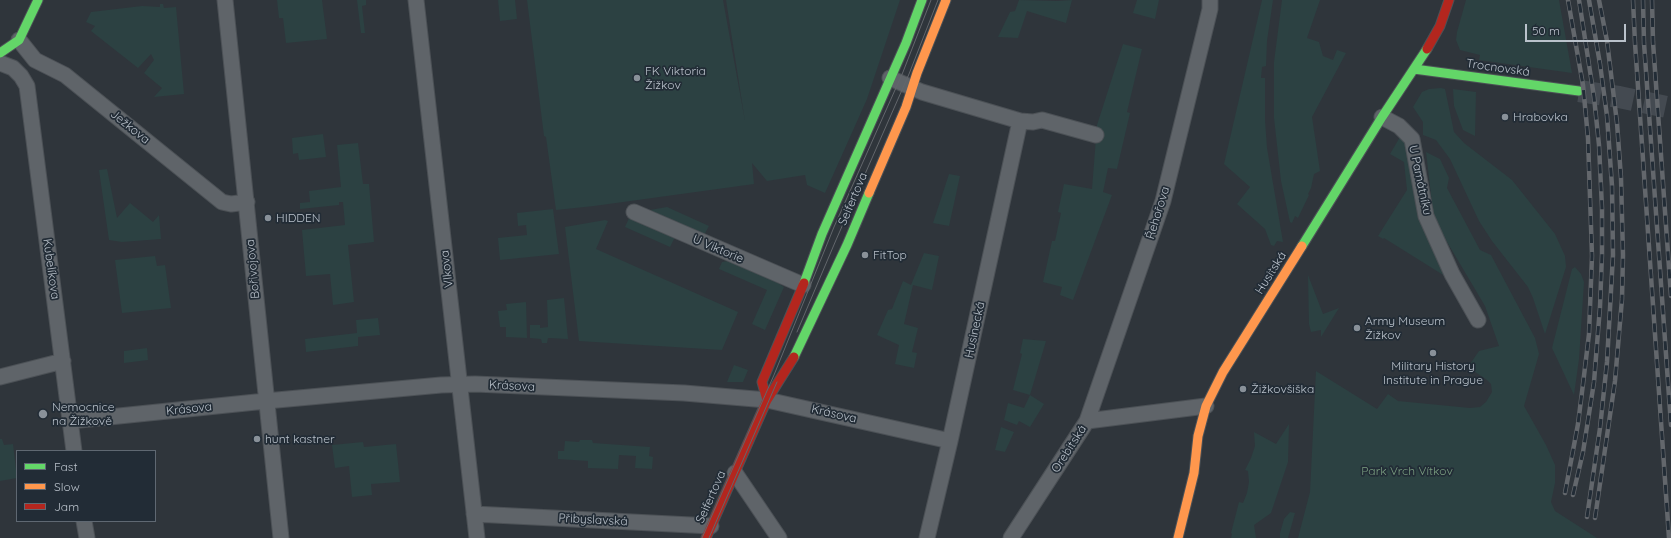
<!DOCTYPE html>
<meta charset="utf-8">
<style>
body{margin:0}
#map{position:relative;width:1671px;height:538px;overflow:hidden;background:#2f353b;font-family:Quicksand,sans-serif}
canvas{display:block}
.legend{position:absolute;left:16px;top:450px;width:140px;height:72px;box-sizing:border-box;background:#222c36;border:1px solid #5f6872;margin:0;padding:5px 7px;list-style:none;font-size:12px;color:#bac2cb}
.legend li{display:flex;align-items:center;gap:8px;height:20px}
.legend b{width:20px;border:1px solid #5f6872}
.scale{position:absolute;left:1525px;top:24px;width:101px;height:18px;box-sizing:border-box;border:2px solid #bac2cb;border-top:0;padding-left:5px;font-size:12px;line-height:14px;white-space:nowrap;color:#bac2cb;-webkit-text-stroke:3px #222c36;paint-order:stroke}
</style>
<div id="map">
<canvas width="1671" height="538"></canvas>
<ul class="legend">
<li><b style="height:5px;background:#63d668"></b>Fast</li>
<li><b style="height:5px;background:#ff974d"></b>Slow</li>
<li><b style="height:5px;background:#b3261e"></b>Jam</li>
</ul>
<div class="scale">50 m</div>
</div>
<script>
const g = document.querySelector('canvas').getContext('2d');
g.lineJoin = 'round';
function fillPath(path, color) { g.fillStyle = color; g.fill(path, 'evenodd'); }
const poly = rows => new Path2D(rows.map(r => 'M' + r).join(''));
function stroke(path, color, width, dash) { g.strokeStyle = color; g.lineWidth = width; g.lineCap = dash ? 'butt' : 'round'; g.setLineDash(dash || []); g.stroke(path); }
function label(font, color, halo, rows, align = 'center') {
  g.font = font + ' Quicksand,sans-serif'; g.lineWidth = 3.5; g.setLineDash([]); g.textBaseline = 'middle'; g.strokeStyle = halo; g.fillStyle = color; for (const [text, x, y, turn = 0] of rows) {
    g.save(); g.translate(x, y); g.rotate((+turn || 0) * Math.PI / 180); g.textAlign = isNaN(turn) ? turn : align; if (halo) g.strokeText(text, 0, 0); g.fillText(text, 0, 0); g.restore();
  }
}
const green = poly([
 [277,0,322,0,327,39,286,43,283,18,279,18],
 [357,0,366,0,366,5,362,6,365,33,361,33],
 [498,0,515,0,517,19,500,21],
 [527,0,723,0,745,121,726,0,900,0,867,99,825,193,807,185,805,175,767,181,752,163,754,184,594,206,556,210,546,137,544,136],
 [1019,0,1057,1,1072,0,1066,23,1027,11,1018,38,998,37,1010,12,1015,11],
 [1137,0,1159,0,1155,19,1133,13],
 [1262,0,1273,0,1267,41,1266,66,1262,67,1261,78,1265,78,1265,120,1267,148,1283,242,1277,241,1274,246,1271,245,1265,229,1237,204,1250,187,1224,164],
 [1282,0,1320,0,1307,38,1319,42,1323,56,1333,60,1337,50,1346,53,1312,117,1320,171,1314,174,1311,188,1308,194,1309,195,1298,218,1295,216,1292,223,1290,222,1281,181,1274,118,1274,62],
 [1466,0,1559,0,1572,73,1479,60,1480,55,1460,50,1456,40,1457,32],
 [160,4,163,4,164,8,176,7,184,94,154,97,162,88,144,73,154,60,151,54,138,68,91,31,95,26,86,22,91,12,142,6,160,7],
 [1123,44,1142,49,1127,112,1130,113,1117,169,1108,168,1103,192,1112,195,1073,300,1060,295,1062,287,1043,282,1052,241,1055,241,1061,213,1058,212,1064,184,1092,189,1097,125],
 [1441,88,1445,89,1454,132,1464,143,1512,180,1555,234,1565,256,1566,267,1545,334,1533,298,1528,287,1492,241,1479,221,1450,159,1436,140,1423,135,1423,122,1413,107,1422,92,1429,89],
 [1453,89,1476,92,1475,136,1463,130,1454,106],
 [323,134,326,157,299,160,298,153,293,154,292,138],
 [1400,137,1405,140,1448,278,1384,238,1383,239,1378,236,1407,190,1404,162,1390,154],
 [358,143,363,184,369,184,374,242,348,245,354,302,333,305,330,274,306,276,302,230,345,225,343,202,339,202,339,205,300,209,300,203,310,202,309,191,341,187,337,145],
 [1426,152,1440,159,1449,178,1447,188,1480,250,1491,255,1535,338,1539,354,1524,406,1546,445,1555,465,1555,483,1551,502,1555,511,1597,538,1298,538,1310,492,1316,371,1377,409,1388,394,1398,401,1470,408,1480,407,1486,402,1492,392,1491,384,1487,380,1468,367,1479,351,1499,346,1485,306,1434,220],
 [107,169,117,218,130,203,153,222,159,215,161,239,122,242,109,240,99,170],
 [949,174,960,176,949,226,933,223],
 [667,207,709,226,704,235,650,210],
 [553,209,559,254,500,260,498,238,527,235,526,225,518,226,517,213],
 [630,216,676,235,670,247,625,227],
 [605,220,608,221,596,249,738,312,722,350,579,341,565,227],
 [924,253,939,256,932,290,913,285,904,324,918,328,912,352,917,353,914,368,895,364,899,345,877,335,888,310,892,309,903,281,911,285],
 [155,256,157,266,165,265,171,308,122,313,115,260],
 [728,261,777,282,784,287,765,330,752,324,767,290,719,269,722,262],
 [1575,267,1581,274,1584,282,1579,359,1574,395,1552,348,1572,269],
 [1308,275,1323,314,1339,308,1321,337,1321,330,1311,332,1309,324],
 [564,298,568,339,548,338,547,343,542,343,541,339,530,338,530,325,540,325,540,328,548,327,547,300],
 [526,302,527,338,506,337,506,327,500,327,498,311,507,310,506,304],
 [378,318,380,335,358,337,358,346,306,352,305,339,357,333,356,320],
 [1023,339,1046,341,1030,395,1044,404,1030,427,1019,421,1017,425,1004,420,1008,403,1024,408,1030,395,1013,390,1022,354,1020,353],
 [147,348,148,360,124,363,124,351],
 [734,365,748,370,743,382,727,382],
 [1289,424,1288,462,1271,513,1254,525,1256,538,1231,538,1232,534,1231,533,1239,502,1243,503,1247,493,1249,482,1248,471,1245,470,1251,458,1255,446,1254,432,1276,444],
 [1001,427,1014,432,1005,452,995,450],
 [0,439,2,439,4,445,13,444,17,478,0,481],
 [580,440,592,440,593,443,650,447,649,456,653,457,652,469,635,468,636,456,619,455,618,469,588,468,588,461,558,459,558,451,564,451,565,441,579,442],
 [363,442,364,447,396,444,400,482,371,484,372,495,352,497,349,466,335,468,332,445],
 [1290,512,1295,513,1288,538,1280,538,1280,533,1284,519]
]);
const secondaryTunnel = poly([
 [1579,91,1619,97,1671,108]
]);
const street = poly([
 [225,0,281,538],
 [416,0,477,538],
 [19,40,35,60,65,75,222,202,231,204,247,202],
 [0,63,13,68,21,76,27,86,74,451],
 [890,78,922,92,1020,121,1033,122,1042,120,1096,135],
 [1382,117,1399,126,1412,139,1426,216,1452,274,1478,320],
 [634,212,803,285],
 [0,377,63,361],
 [70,421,266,401,441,385,475,384,684,393,767,400,950,441],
 [1087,421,1206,406],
 [735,473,779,538],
 [474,514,711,526],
 [84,521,87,538],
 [927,538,950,441,1020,121],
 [1011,538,1087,421,1163,201,1210,9,1210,0]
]);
const fast = poly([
 [0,53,19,40,38,0],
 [1414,69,1579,91],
 [1302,246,1382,117,1427,49],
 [804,283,822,234,906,43,922,0],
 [794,357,847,245,869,193]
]);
const slow = poly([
 [869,193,906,107,917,73,946,0],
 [1178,538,1194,473,1198,436,1206,406,1223,372,1302,246]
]);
const jam = poly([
 [1427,49,1440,26,1449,0],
 [767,400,762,382,804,283],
 [706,538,767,400,794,357]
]);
const tram = poly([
 [797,332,836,240,909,74,938,0],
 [702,538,774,375,834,227,903,72,931,0],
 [709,538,777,382]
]);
const rail = poly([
 [1633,0,1635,43,1669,538],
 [1643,0,1644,43,1671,425],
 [1652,0,1653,42,1671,296],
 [1565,493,1578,424,1583,384,1589,334,1592,256,1588,138,1583,85,1568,0],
 [1573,495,1583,452,1594,382,1600,307,1602,254,1602,208,1599,145,1594,97,1579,0],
 [1587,517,1600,428,1607,362,1613,255,1612,186,1607,116,1600,64,1589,0],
 [1595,518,1615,381,1622,299,1623,255,1621,178,1617,123,1607,41,1599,0]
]);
const markers = [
 [637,78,4,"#899199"],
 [1505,117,4,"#899199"],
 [268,218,4,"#899199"],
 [865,255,4,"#899199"],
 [1357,328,4,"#899199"],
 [1433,353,4,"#899199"],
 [1243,389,4,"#899199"],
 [43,414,5,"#899199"],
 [257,439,4,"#899199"]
];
const streetNames = [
 ["Trocnovská",1498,68,8],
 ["Ježkova",130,127,39],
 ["U Památníku",1420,180,78],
 ["Seifertova",853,199,-67],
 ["Řehořova",1158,213,-73],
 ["U Viktorie",718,249,23],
 ["Kubelíkova",51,269,82],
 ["Bořivojova",253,269,-95],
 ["Vlkova",447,269,-97],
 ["Husitská",1271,273,-58],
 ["Husinecká",975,330,-78],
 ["Krásova",512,386,3],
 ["Krásova",189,409,-6],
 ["Krásova",834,414,13],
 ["Orebitská",1069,449,-57],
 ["Seifertova",711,497,-66],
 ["Přibyslavská",593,520,3]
];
const poiNames = [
 ["FK Viktoria",645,71],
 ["Žižkov",645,85],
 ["Hrabovka",1513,117],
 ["HIDDEN",276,218],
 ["FitTop",873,255],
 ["Army Museum",1365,321],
 ["Žižkov",1365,335],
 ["Military History",1433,366,"center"],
 ["Institute in Prague",1433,380,"center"],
 ["Žižkovšiška",1251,389],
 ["Nemocnice",52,407],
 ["na Žižkově",52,421],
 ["hunt kastner",265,439]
];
const parkNames = [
 ["Park Vrch Vítkov",1407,471]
];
fillPath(green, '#2c4142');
stroke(secondaryTunnel, '#444a51', 22, [22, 11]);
stroke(street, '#4c5156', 17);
stroke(fast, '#4c5156', 11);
stroke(slow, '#4c5156', 11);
stroke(jam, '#4c5156', 11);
stroke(street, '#5f6469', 15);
stroke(fast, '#63d668', 9);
stroke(slow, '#ff974d', 9);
stroke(jam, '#b3261e', 9);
stroke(tram, '#63676c', 1);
stroke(rail, '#63676c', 4.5);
stroke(rail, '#222c36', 3, [9]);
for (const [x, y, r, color] of markers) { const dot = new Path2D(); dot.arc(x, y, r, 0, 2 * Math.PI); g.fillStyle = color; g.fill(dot); stroke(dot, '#222c36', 1.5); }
label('12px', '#bac2cb', '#222c36', streetNames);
label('12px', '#bac2cb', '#222c36', poiNames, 'left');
label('12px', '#7b9e81', '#222c36', parkNames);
</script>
